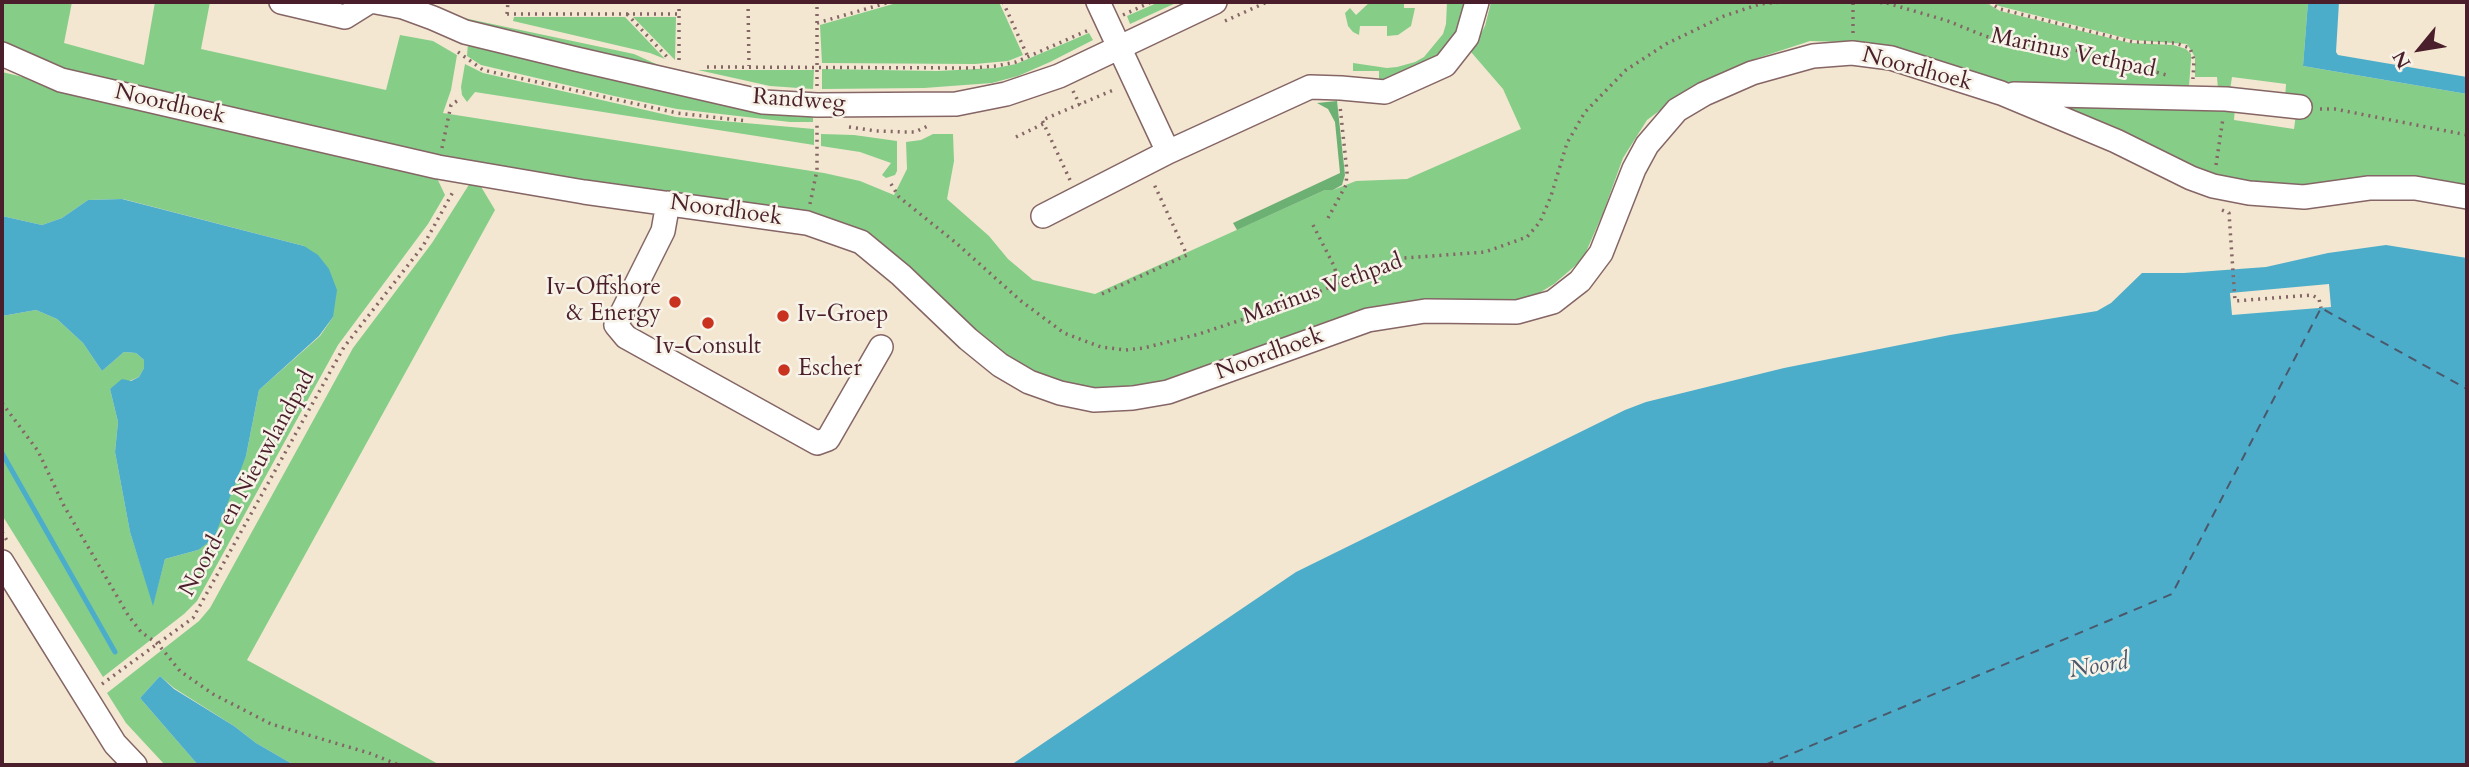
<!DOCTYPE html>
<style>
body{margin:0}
#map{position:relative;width:2469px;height:767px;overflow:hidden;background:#f3e7d1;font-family:Cardo,serif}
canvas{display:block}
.frame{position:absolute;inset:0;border:4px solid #4a1f2b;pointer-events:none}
.north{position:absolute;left:2385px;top:14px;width:70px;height:70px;-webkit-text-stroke:5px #f7f3e8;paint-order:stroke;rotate:240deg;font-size:19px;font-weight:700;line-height:28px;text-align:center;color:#4a1f2b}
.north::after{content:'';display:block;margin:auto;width:24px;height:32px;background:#4a1f2b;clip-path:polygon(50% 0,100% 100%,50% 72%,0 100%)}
</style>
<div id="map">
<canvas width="2469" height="767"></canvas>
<div class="frame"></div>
<div class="north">N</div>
</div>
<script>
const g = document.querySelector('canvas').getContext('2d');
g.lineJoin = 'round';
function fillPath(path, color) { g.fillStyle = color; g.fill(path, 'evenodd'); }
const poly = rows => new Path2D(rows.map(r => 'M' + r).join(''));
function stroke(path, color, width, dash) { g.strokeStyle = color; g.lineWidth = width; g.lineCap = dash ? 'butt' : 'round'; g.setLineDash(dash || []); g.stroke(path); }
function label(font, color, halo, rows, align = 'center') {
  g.font = font + ' Cardo,serif'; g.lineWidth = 5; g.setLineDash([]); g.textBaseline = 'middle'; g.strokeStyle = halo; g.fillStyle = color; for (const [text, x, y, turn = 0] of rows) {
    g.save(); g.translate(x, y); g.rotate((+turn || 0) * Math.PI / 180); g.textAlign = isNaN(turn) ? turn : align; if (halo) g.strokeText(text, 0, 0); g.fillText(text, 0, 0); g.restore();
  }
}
const green = poly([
 [2,2,72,2,64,43,144,65,155,2,210,2,201,49,386,90,400,35,433,41,457,55,451,90,443,113,824,173,860,181,894,195,907,169,906,142,921,140,933,134,953,134,954,161,947,199,989,236,1008,259,1033,280,1095,294,1325,190,1333,190,1356,181,1407,179,1521,129,1503,89,1471,52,1485,26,1491,2,1985,2,2000,11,2130,43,2173,45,2186,49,2191,54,2191,60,2189,86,2183,93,2014,86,1842,42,1810,41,1755,59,1686,91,1647,120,1623,158,1603,213,1583,259,1554,284,1531,298,1415,309,1171,383,1093,391,1028,373,989,348,863,235,356,146,129,95,2,47],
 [900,2,999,2,1023,55,1008,61,975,64,822,63,820,25],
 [1159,2,1178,2,1130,24,1127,16],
 [1370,2,1404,2,1404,8,1415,8,1411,26,1398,35,1387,36,1387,26,1360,26,1359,35,1353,32,1348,26,1345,13,1350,8,1356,15],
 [1447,2,1468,2,1462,27,1437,59,1379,83,1379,71,1353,71,1353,63,1387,68,1397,67,1415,62,1424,57,1443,34,1446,24],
 [1993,2,2308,2,2303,66,2467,94,2467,194,2301,191,2218,182,2047,102,2235,108,2234,120,2294,129,2296,114,2310,116,2311,101,2285,98,2286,84,2232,77,2230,90,2218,89,2217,77,2195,77,2195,57,2187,44,2133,40,1999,6],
 [440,13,634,54,676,73,471,26],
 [514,17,625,17,665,59,650,53,513,21],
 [633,17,676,17,675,60],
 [1089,33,1093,40,1050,62,1018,76,992,83,924,88,822,89,822,69,937,71,996,68,1016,64],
 [468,43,813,114,813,122,790,122,677,109,614,96,481,65,467,56],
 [465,64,483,73,676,117,814,129,814,145,475,92,467,102,462,95,461,87],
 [698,70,814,70,813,89,770,86],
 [2,72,436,176,445,195,428,224,338,345,197,601,184,614,103,677,2,515,2,316,36,310,57,319,83,343,102,371,124,352,136,353,144,360,144,368,139,377,110,389,118,422,115,452,130,532,153,604,165,559,198,550,246,456,259,390,320,336,333,317,304,246,123,199,88,200,62,218,42,225,2,216],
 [821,134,854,135,897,141,897,171,895,175,886,178,882,175,891,163,860,152,821,146],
 [470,183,480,185,495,210,247,660,440,765,294,765,256,743,234,726,174,688,160,676,140,698,198,765,165,765,126,723,107,693,199,621,210,608,353,348,432,243]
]);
const forest = poly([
 [1337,101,1345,175,1342,185,1333,190,1325,190,1237,230,1233,223,1340,173,1335,122,1328,109,1317,103]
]);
const water = poly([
 [2308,2,2339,2,2336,52,2338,55,2467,77,2467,94,2303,66],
 [122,199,304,246,318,255,329,269,337,290,333,317,319,336,259,390,246,456,214,538,198,550,165,559,153,606,130,532,115,452,118,422,110,389,122,379,131,381,139,377,144,368,144,360,136,353,124,352,102,371,83,343,57,319,36,310,2,316,2,216,42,225,62,218,88,200],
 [2386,245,2467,258,2467,765,1011,765,1296,572,1625,410,1646,402,1784,368,1950,335,2097,311,2111,303,2142,273,2184,273,2266,267,2328,253],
 [160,676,174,689,234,726,256,743,294,765,198,765,140,698]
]);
const pier = poly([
 [2329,284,2331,307,2232,315,2230,293]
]);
const stream = poly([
 [2,453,115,652]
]);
const ferry = poly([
 [1765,765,2172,594,2321,308,2467,389]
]);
const path = poly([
 [679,2,679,64],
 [748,2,749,66],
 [1003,2,1028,57],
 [1873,2,1887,3,1948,21,1985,36,2013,44,2039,44,2085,52,2170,76],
 [1989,2,2000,9,2133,42,2175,43,2190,48,2194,60,2193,79],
 [507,14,679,14],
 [507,14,508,2],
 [627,14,669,59],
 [1123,15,1151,2],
 [1225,21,1267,2],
 [817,23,817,2],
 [1853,33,1853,2],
 [458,52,483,70,677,113,747,121],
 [707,67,972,68,996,66,1016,62,1091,29],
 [817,86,817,23,890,2],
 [1073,91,1080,105],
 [2320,109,2335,109,2467,135],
 [849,127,876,131,904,132,915,132,930,125],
 [1016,137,1043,124],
 [442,148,451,105,457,101],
 [2216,165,2223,118],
 [1070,180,1042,120,1116,89],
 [891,184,899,197,955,242,1021,301,1064,333,1101,347,1126,350,1144,348,1199,334,1280,307,1404,258,1485,252,1527,237,1540,222,1551,196,1567,143,1585,112,1626,70,1666,44,1724,16,1760,4,1782,2],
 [810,204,817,170,817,125],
 [2222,210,2229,213,2235,301,2312,295,2319,299,2321,308],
 [1328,218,1346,185,1347,172,1340,106],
 [1313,225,1334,266,1340,285],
 [1102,294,1187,255,1153,182],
 [2,403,38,451,64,506,128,615,141,632,158,644,180,671,213,694,271,724,369,753,399,765],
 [2,532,9,544],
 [102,684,193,618,344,347,423,246,454,190]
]);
const minor = poly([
 [281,2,345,17,369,2],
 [376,2,403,7,433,18,465,32,576,59,763,102,817,105,956,104,1006,94,1059,76,1215,2],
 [1098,2,1168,152],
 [2,54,61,80,438,167,584,192,807,223,861,242,901,275,968,339,1000,365,1029,382,1060,393,1094,400,1133,398,1168,392,1368,320,1425,311,1517,312,1553,302,1580,281,1601,253,1634,169,1647,145,1677,110,1704,94,1752,73,1813,56,1852,53,1891,58,2001,93,2116,141,2191,178,2213,186,2249,193,2304,197,2369,188,2415,188,2467,197],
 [2014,94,2226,99,2300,107],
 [668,203,663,231,616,325,626,337,817,443,828,439,881,347],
 [1043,216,1168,152,1310,87,1341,88,1385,92,1445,65,1467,37,1477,2],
 [2,562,115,744,135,765]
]);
const markers = [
 [675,302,7,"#c8321e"],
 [783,316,7,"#c8321e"],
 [708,323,7,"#c8321e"],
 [784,370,7,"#c8321e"]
];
const streetNames = [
 ["Marinus Vethpad",2073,54,12],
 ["Noordhoek",1917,70,15],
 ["Randweg",799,101,4],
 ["Noordhoek",170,105,13],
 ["Noordhoek",726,211,8],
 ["Marinus Vethpad",1323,290,-20],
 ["Noordhoek",1270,355,-20],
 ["Noord- en Nieuwlandpad",248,484,-61]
];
const poiNames = [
 ["Iv-Offshore",661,289,"right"],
 ["& Energy",661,315,"right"],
 ["Iv-Groep",797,316],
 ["Iv-Consult",708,348,"center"],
 ["Escher",798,370]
];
const waterNames = [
 ["Noord",2099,667,-9]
];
fillPath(green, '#86cd88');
fillPath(forest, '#6cb074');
fillPath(water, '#4cadcb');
fillPath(pier, '#f3e7d1');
stroke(stream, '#4cadcb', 5);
stroke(ferry, '#4b586b', 2, [9, 7]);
stroke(minor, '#856565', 26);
stroke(path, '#856565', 3.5, [2, 5]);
stroke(minor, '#fff', 23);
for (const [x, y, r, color] of markers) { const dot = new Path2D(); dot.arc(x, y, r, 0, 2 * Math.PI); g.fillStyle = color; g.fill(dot); stroke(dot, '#f7f3e8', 2.5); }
label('23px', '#4a1f2b', '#f7f3e8', streetNames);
label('23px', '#4a1f2b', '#f7f3e8', poiNames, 'left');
label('italic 24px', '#4b586b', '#f7f3e8', waterNames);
</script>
